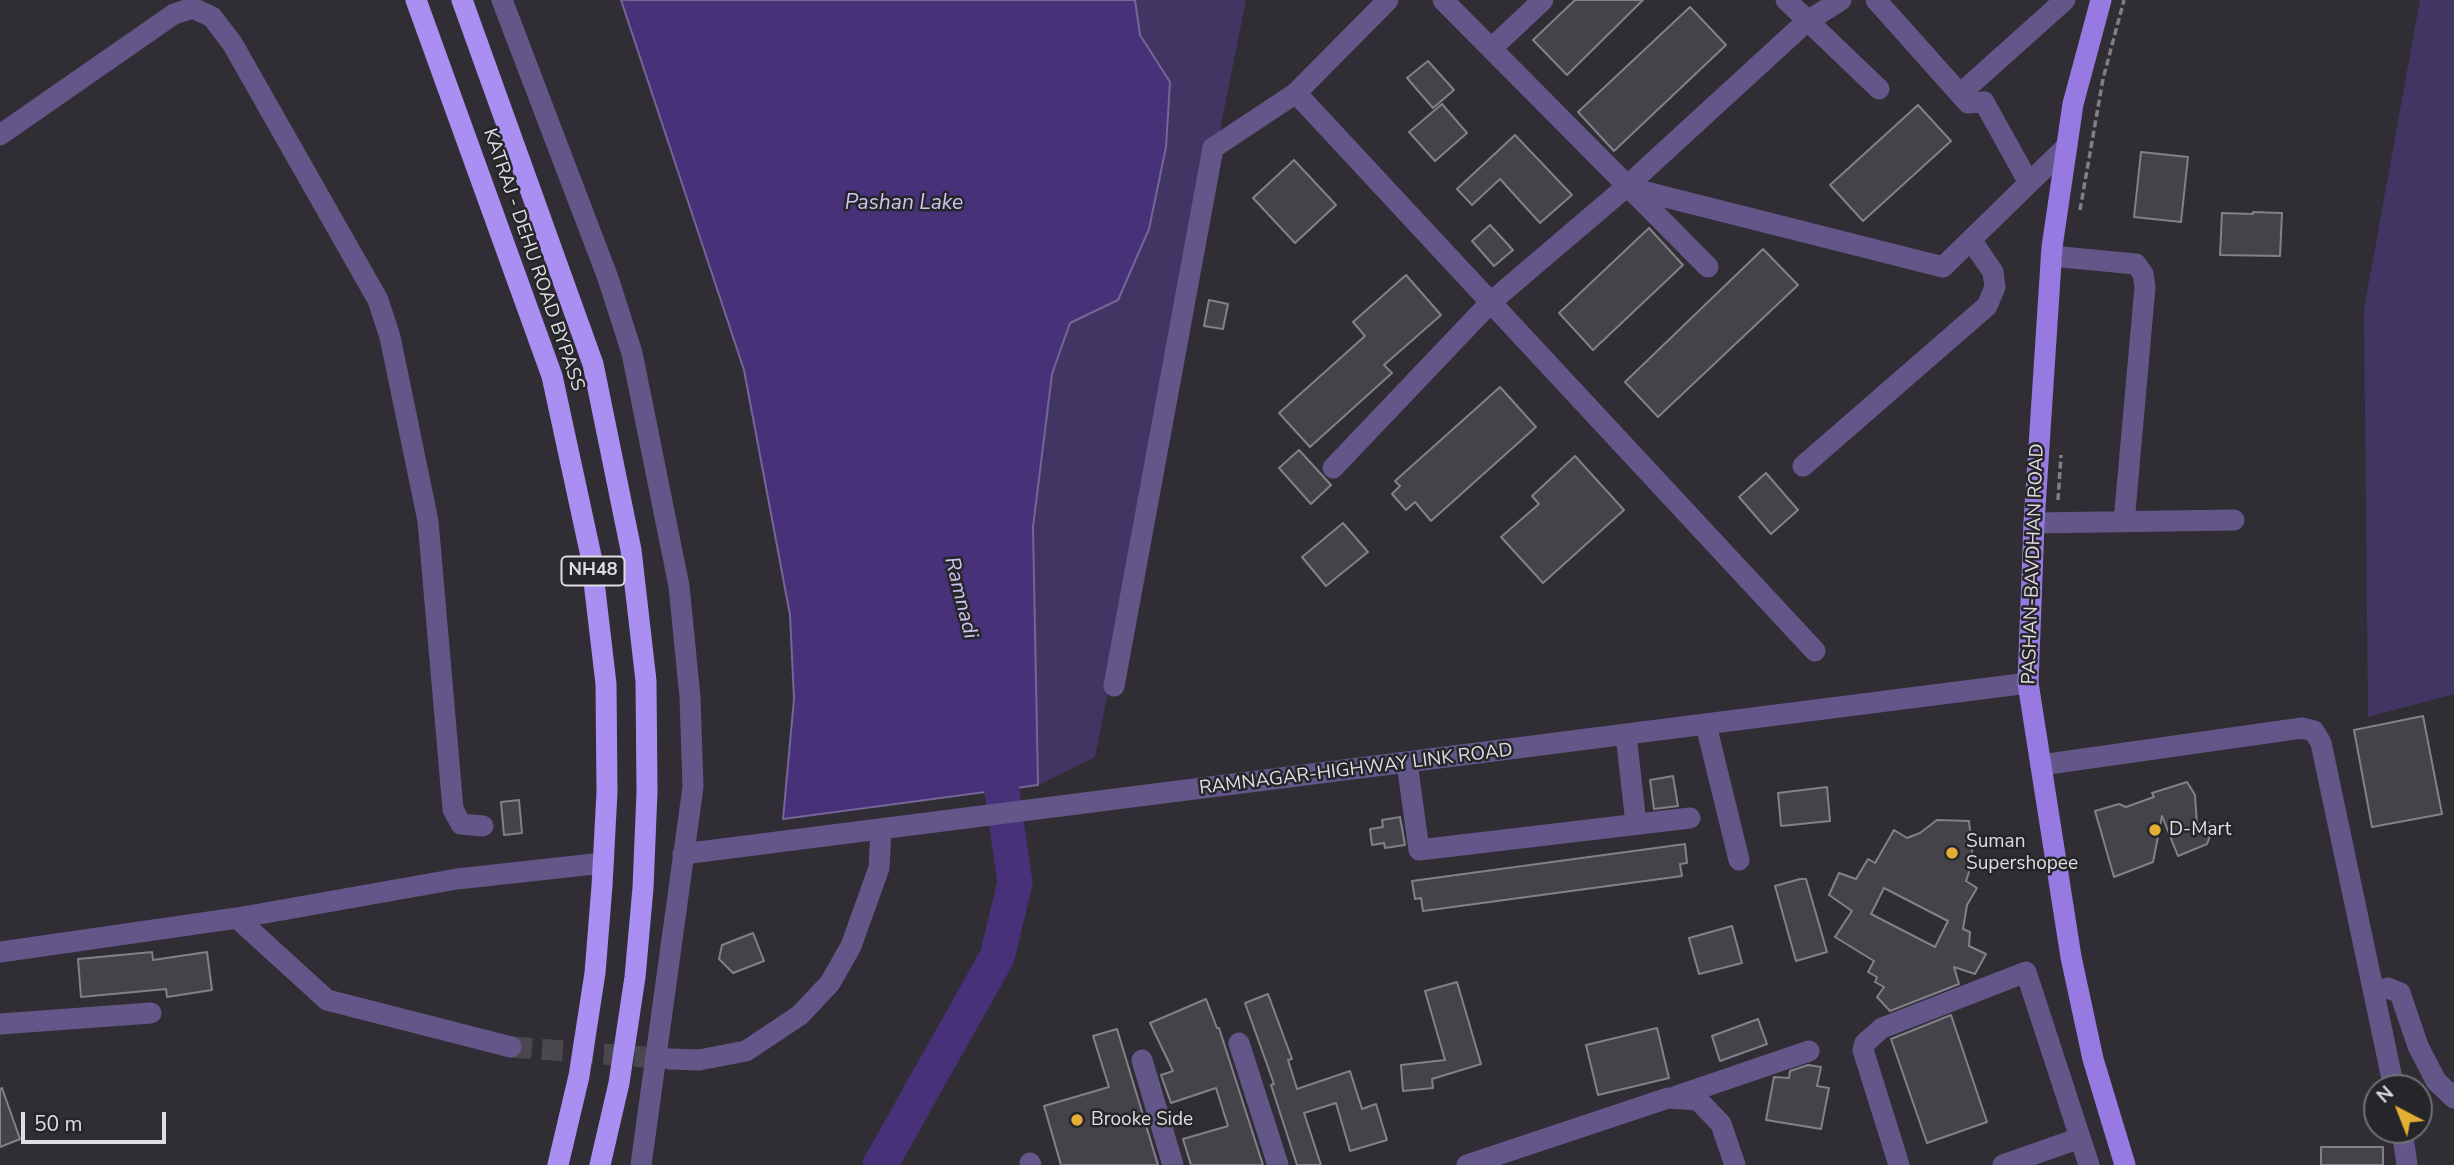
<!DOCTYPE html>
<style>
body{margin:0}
#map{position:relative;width:2454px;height:1165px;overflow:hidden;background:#302e34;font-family:"Nunito Sans",sans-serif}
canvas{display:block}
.north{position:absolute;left:2363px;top:1074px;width:70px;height:70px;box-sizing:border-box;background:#26252a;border:2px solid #706f74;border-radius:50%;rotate:318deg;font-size:19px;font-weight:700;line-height:28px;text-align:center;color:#dfdee2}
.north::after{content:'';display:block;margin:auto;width:24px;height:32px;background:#e2af34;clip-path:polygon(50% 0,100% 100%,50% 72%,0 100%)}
.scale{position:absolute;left:21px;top:1112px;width:145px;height:32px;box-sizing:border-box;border:4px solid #dfdee2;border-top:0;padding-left:9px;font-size:21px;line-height:24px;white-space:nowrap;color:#dfdee2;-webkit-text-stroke:5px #26252a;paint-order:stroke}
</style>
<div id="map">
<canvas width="2454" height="1165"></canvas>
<div class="north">N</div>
<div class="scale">50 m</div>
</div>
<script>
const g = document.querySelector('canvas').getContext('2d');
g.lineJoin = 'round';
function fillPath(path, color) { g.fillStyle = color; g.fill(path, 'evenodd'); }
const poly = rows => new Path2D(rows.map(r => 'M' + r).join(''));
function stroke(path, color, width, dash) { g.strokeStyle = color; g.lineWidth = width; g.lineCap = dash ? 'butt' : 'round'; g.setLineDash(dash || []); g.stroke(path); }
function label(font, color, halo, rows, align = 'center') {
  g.font = font + ' "Nunito Sans",sans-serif'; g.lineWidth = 5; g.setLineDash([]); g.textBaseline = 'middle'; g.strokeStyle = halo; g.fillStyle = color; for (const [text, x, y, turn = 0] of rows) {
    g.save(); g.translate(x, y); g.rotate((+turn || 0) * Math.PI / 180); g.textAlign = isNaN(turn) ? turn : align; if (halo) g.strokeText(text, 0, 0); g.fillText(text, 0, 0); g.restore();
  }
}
const green = poly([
 [1135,0,1246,0,1095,757,1038,785,1033,527,1052,374,1070,323,1118,300,1170,82,1140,35],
 [2420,0,2454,0,2454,694,2368,717,2364,309]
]);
const water = poly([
 [621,0,1135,0,1140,35,1170,82,1166,147,1149,229,1118,300,1070,323,1052,374,1033,527,1038,785,783,819,794,699,790,615,744,370,621,0]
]);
const river = poly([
 [880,1165,997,957,1015,883,995,744]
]);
const building = poly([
 [1575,0,1643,0,1567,75,1533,40,1575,0],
 [1690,7,1726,45,1614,151,1578,112,1690,7],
 [1428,61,1454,90,1433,108,1407,78,1428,61],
 [1442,104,1467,133,1435,161,1409,132,1442,104],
 [1918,105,1951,141,1863,221,1830,185,1918,105],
 [1515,135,1572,195,1540,223,1500,179,1472,205,1457,189,1515,135],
 [2141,152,2188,157,2181,222,2134,217,2141,152],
 [1294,160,1336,205,1295,243,1253,198,1294,160],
 [2253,212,2282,213,2280,256,2220,255,2222,213,2253,214,2253,212],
 [1490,225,1513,250,1494,266,1472,241,1490,225],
 [1649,228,1683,265,1593,350,1559,313,1649,228],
 [1763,249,1798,285,1658,417,1625,382,1763,249],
 [1406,275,1441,315,1384,365,1392,373,1310,447,1279,413,1365,336,1353,322,1406,275],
 [1209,300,1228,304,1223,329,1204,326,1209,300],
 [1500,387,1536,427,1431,521,1415,502,1406,510,1392,494,1400,486,1395,481,1500,387],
 [1299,450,1331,485,1311,504,1279,468,1299,450],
 [1575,456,1624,510,1543,583,1501,537,1539,504,1532,496,1575,456],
 [1766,473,1798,510,1771,534,1739,497,1766,473],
 [1343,523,1368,552,1326,586,1302,557,1343,523],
 [2423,716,2442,814,2372,827,2354,730,2423,716],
 [1673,776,1678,806,1654,809,1650,780,1673,776],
 [2187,782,2195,795,2197,825,2209,823,2210,836,2207,844,2178,856,2162,816,2153,862,2114,877,2095,811,2119,804,2126,807,2154,797,2152,793,2187,782],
 [1827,787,1830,821,1781,826,1778,793,1827,787],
 [519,800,522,833,504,835,501,802,519,800],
 [1400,817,1405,845,1385,848,1384,843,1372,845,1370,829,1383,827,1382,820,1400,817],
 [1937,820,1969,821,1973,860,1966,881,1977,888,1967,905,1963,929,1970,932,1969,946,1986,954,1975,974,1954,967,1959,984,1890,1011,1877,997,1884,987,1875,982,1877,977,1868,972,1874,961,1835,937,1852,911,1829,895,1839,873,1856,879,1868,859,1875,863,1894,830,1907,838,1920,833,1937,820],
 [1884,888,1948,921,1935,947,1871,914,1884,888],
 [1685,844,1687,863,1680,864,1682,876,1423,911,1421,898,1415,899,1412,881,1685,844],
 [1800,879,1806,879,1827,952,1796,961,1775,886,1800,879],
 [1732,926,1742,963,1699,974,1689,938,1732,926],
 [753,933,764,961,733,973,719,959,722,945,753,933],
 [152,952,153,960,207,952,212,990,167,997,166,989,81,997,78,959,152,952],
 [1457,982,1481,1064,1432,1079,1433,1088,1403,1091,1401,1065,1445,1060,1425,991,1457,982],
 [1268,994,1292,1059,1288,1060,1297,1089,1350,1071,1362,1109,1376,1104,1387,1140,1350,1151,1336,1103,1304,1113,1321,1165,1297,1165,1271,1085,1274,1084,1245,1003,1268,994],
 [1206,999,1217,1028,1219,1028,1263,1165,1191,1165,1183,1139,1228,1126,1216,1088,1171,1103,1161,1075,1173,1071,1150,1023,1206,999],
 [1951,1015,1987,1122,1927,1143,1891,1039,1951,1015],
 [1758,1019,1767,1044,1720,1061,1712,1036,1758,1019],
 [1657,1028,1669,1078,1598,1095,1586,1045,1657,1028],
 [1117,1029,1158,1165,1061,1165,1044,1106,1109,1087,1093,1036,1117,1029],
 [1808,1065,1821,1067,1817,1086,1829,1088,1821,1129,1766,1120,1774,1077,1789,1078,1790,1071,1808,1065],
 [2,1088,20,1139,0,1147,0,1089,2,1088],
 [2321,1147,2383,1147,2383,1165,2321,1165,2321,1147]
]);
const minorTunnel = poly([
 [511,1047,671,1059]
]);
const path = poly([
 [2080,210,2103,79,2124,0],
 [2058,500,2061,455]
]);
const minor = poly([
 [502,0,608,278,632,353,679,586,690,697,693,787,641,1165],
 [1443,0,1708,267],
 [1786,0,1879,89],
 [1876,0,1968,103,1984,102,2029,183],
 [1493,47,1543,0],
 [1296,93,1815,651],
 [1960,94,2065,0],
 [0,135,174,14,193,8,212,17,232,43,378,300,390,337,428,521,453,809,461,824,483,826],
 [1626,187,1943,267,2067,146],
 [2051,256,2136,264,2143,274,2145,287,2124,522],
 [1803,466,1987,306,1995,287,1993,272,1971,240],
 [1333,468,1491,302,1626,187,1806,22,1841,0],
 [2034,523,2234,520],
 [1114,686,1213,148,1296,93,1388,0],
 [1706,725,1739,860],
 [1626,735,1636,824],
 [1407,763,1419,850,1690,818],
 [2041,765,2302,728,2314,731,2321,743,2394,1088],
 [683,854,2028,683],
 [237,918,327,1000,511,1047],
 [0,952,237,918,457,879,603,863],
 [2374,991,2388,988,2400,993,2418,1046,2436,1081,2454,1098],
 [0,1024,151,1013],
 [1239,1043,1278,1165],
 [671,1059,699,1060,746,1051,800,1015,830,983,851,946,879,868,881,830],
 [1142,1060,1173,1165],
 [1677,1096,1809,1051],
 [2402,1130,2407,1165],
 [1030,1163,1031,1165],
 [1467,1165,1668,1098,1698,1100,1721,1124,1735,1165],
 [1899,1165,1863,1050,1865,1043,1882,1028,2026,972,2089,1165],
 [2003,1165,2080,1138]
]);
const major = poly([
 [2101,0,2073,104,2052,247,2034,523,2028,683,2071,957,2093,1059,2125,1165]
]);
const highway = poly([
 [416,0,552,376,591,556,606,684,607,792,602,886,595,973,579,1076,558,1165],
 [462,0,593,364,631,550,646,681,647,792,643,888,635,977,619,1083,600,1165]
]);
const markers = [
 [2155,830,7,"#e2af34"],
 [1952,853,7,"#e2af34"],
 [1077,1120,7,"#e2af34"]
];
const shields = [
 [593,571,63]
];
const shieldNames = [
 ["NH48",593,571]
];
const streetNames = [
 ["KATRAJ - DEHU ROAD BYPASS",533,260,71],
 ["PASHAN-BAVDHAN ROAD",2034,564,-88],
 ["RAMNAGAR-HIGHWAY LINK ROAD",1356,770,-7]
];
const poiNames = [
 ["D-Mart",2169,830],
 ["Suman",1966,842],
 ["Supershopee",1966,864],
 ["Brooke Side",1091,1120]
];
const waterNames = [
 ["Pashan Lake",904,204],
 ["Ramnadi",960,598,76]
];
fillPath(green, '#413663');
fillPath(water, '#473179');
stroke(water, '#756598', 2);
stroke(river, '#473179', 35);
fillPath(building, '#444349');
stroke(building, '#828188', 2);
stroke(minorTunnel, '#4a484e', 21, [21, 10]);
stroke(path, '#817f84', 3.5, [7, 3.5]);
stroke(minor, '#635789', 21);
stroke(major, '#967ae1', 21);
stroke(highway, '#a88ff1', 21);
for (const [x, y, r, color] of markers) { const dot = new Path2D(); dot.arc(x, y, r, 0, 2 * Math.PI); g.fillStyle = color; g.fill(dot); stroke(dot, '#26252a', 2.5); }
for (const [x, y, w] of shields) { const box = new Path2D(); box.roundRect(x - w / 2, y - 14.5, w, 29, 5); g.fillStyle = '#26252a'; g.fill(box); stroke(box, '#dfdee2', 2); }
label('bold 18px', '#dfdee2', null, shieldNames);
label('19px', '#dfdee2', '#26252a', streetNames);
label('19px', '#dfdee2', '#26252a', poiNames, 'left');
label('italic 21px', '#cec5ef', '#26252a', waterNames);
</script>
